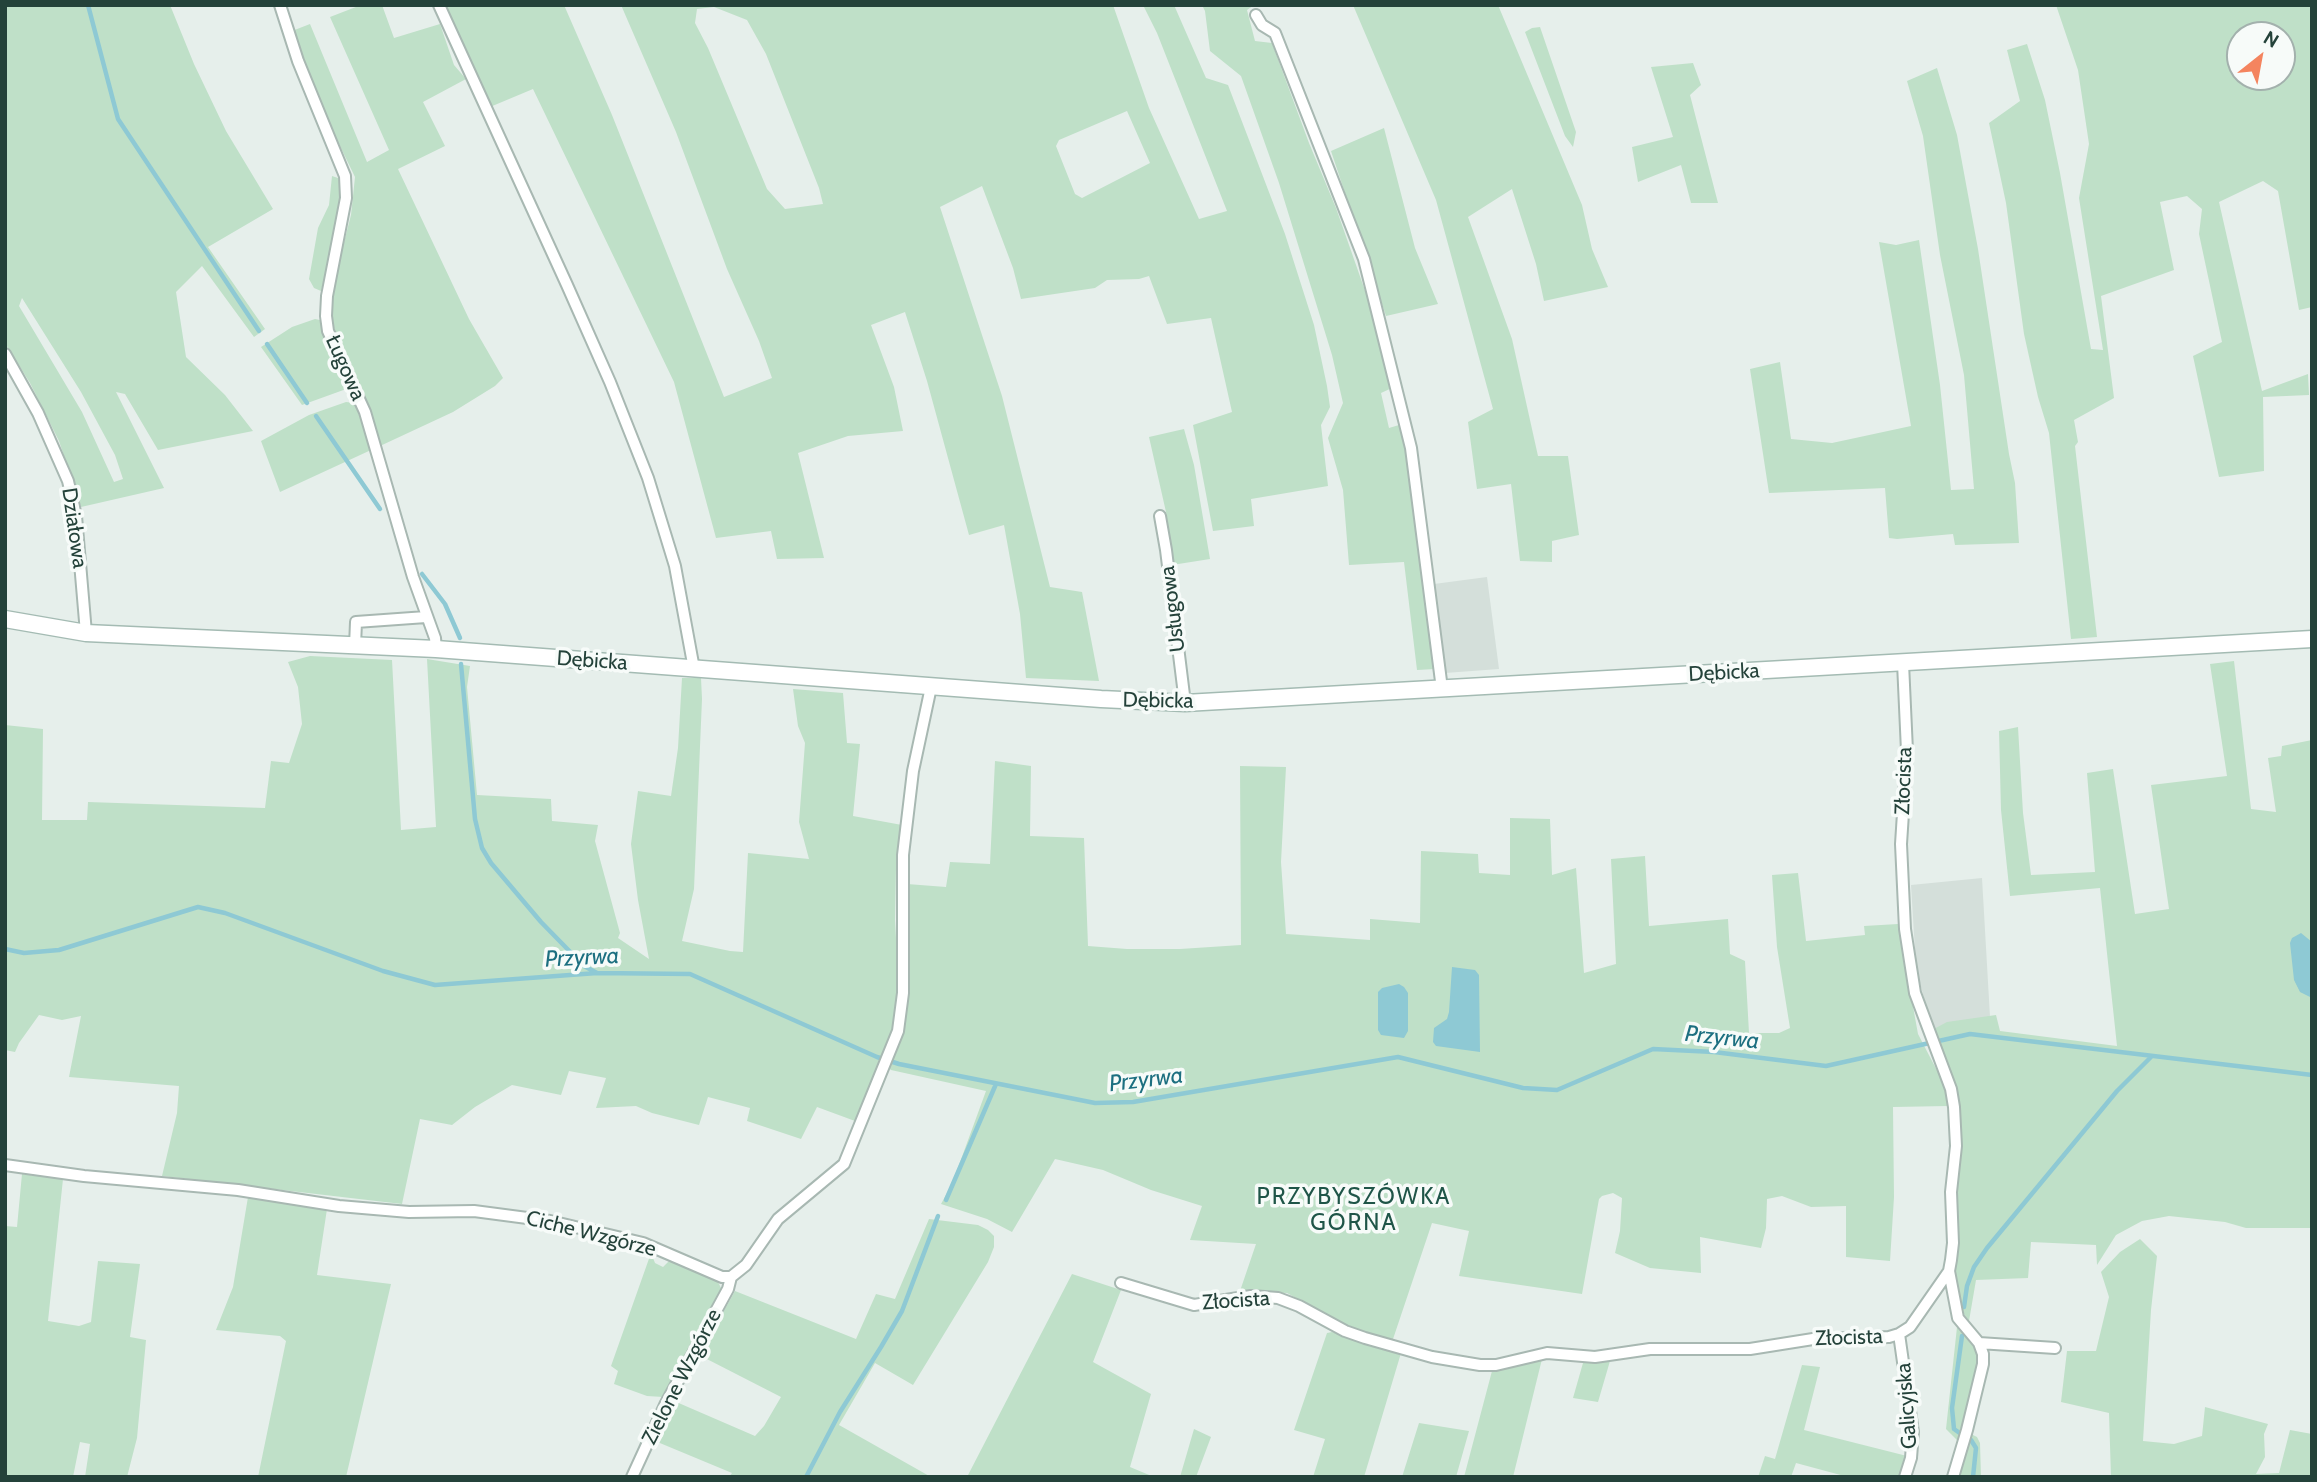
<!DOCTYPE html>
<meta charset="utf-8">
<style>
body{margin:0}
#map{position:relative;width:2317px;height:1482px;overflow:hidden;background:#e6efeb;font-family:Cabin,sans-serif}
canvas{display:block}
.frame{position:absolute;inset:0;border:7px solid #24423a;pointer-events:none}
.north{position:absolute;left:2226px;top:21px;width:70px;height:70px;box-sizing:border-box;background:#f7fbf9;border:2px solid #a3b1ad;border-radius:50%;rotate:31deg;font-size:19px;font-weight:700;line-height:28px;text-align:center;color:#24423a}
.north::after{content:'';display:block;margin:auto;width:24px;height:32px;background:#f4845f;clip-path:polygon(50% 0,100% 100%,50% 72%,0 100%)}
</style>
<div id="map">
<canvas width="2317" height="1482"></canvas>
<div class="frame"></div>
<div class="north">N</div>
</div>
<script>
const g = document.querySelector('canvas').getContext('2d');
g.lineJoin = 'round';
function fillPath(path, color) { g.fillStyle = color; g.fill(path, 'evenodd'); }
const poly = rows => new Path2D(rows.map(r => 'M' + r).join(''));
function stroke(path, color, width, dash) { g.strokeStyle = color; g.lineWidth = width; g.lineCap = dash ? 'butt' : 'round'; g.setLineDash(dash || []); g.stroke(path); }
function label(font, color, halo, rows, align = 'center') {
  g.font = font + ' Cabin,sans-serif'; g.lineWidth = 7; g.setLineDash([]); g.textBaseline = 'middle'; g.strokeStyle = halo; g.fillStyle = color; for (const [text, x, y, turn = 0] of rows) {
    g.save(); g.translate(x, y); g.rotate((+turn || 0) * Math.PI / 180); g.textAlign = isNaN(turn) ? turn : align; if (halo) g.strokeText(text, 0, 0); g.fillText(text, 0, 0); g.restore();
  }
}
const built = poly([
 [1487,577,1499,669,1445,673,1434,584],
 [1982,878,1990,1017,1932,1030,1916,967,1911,885]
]);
const green = poly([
 [5,5,170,5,194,64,226,131,273,209,208,247,265,329,254,337,202,266,176,292,186,357,225,395,253,431,158,450,125,394,116,392,164,488,81,507,59,441,30,383,5,343],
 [22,298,81,392,115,455,123,479,114,482,82,412,19,306],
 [361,5,382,5,394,38,440,24,454,65,466,79,423,102,445,146,398,169,469,319,503,378,495,386,453,412,380,446,370,413,331,321,332,289,351,215,355,177,322,109,292,31,310,24,367,162,389,150,330,17],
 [445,5,564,5,612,115,724,397,772,378,759,341,727,269,676,132,621,5,1113,5,1149,108,1199,219,1227,211,1157,33,1143,5,1174,5,1206,78,1228,85,1285,234,1314,325,1327,386,1330,407,1321,425,1328,486,1251,499,1254,526,1213,531,1193,425,1232,412,1211,318,1167,324,1149,276,1139,279,1107,280,1095,288,1021,299,1013,268,982,186,940,207,1002,396,1050,587,1082,592,1099,681,1026,678,1020,614,1004,525,969,535,927,381,905,312,871,325,894,387,903,431,848,436,798,453,824,558,777,559,771,531,716,538,674,382,533,89,490,107,456,40],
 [714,7,747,20,766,54,819,188,823,204,785,209,767,189,708,48,695,23,697,9],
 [1127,111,1150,163,1082,198,1075,194,1056,146,1059,140],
 [1202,5,1254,5,1247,10,1255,41,1272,43,1309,143,1336,208,1375,319,1394,387,1381,393,1389,428,1399,425,1404,430,1435,669,1417,670,1404,562,1349,565,1343,490,1328,438,1343,403,1332,355,1279,183,1241,76,1210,51,1205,11],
 [1353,5,1498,5,1582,205,1592,249,1608,287,1544,301,1536,264,1512,189,1468,217,1512,339,1538,456,1568,456,1579,535,1552,541,1552,562,1520,561,1511,484,1477,489,1468,422,1493,409,1436,200],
 [2056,5,2312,5,2312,307,2299,310,2278,191,2263,181,2219,202,2262,391,2308,374,2309,395,2263,397,2264,471,2219,477,2193,356,2222,342,2199,234,2202,209,2187,196,2160,202,2174,270,2101,296,2114,398,2074,420,2078,442,2075,446,2097,637,2071,639,2049,433,2038,397,2024,334,2006,203,1989,123,2020,101,2007,50,2027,44,2045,100,2060,173,2091,349,2103,350,2079,198,2089,144,2078,70],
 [2240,35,2282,35,2282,77,2240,77],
 [1540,27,1576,132,1573,147,1565,136,1525,32,1532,28],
 [1693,63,1701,85,1690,95,1718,203,1691,203,1681,165,1638,182,1632,147,1673,137,1651,67],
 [1937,68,1957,135,1978,249,2009,454,2015,483,2019,543,1955,545,1953,534,1897,539,1889,538,1885,488,1769,493,1750,369,1780,362,1791,439,1832,443,1911,426,1879,242,1896,245,1919,240,1940,385,1951,490,1974,489,1964,375,1940,255,1923,136,1907,81],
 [1384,128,1415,248,1438,304,1386,316,1331,151],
 [332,176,341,179,340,199,335,234,321,291,314,288,309,279,318,228,329,205],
 [315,319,320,320,331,355,349,388,302,405,261,347,292,327],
 [346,402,355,403,371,450,280,492,261,441,309,415],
 [1184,429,1194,465,1210,559,1172,565,1166,512,1149,437],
 [310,656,392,660,401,830,436,827,427,659,470,666,467,687,477,795,551,799,552,821,598,825,595,841,620,933,618,938,649,959,638,900,631,844,638,791,671,796,678,748,682,678,701,678,702,699,694,889,682,941,730,951,743,952,748,853,809,859,799,822,805,743,798,726,793,689,843,693,847,743,860,744,853,816,902,825,896,869,895,920,899,992,896,1022,855,1121,817,1107,801,1139,747,1121,750,1108,708,1097,699,1125,652,1113,636,1106,596,1108,606,1078,569,1071,561,1095,512,1085,475,1107,452,1125,420,1119,402,1204,162,1176,177,1113,179,1086,69,1077,81,1016,62,1020,39,1015,19,1043,15,1052,5,1050,5,725,43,729,42,820,87,820,88,802,265,808,271,761,289,763,302,724,298,687,288,662],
 [2234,661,2251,809,2276,812,2268,758,2281,756,2282,746,2312,740,2312,1228,2246,1228,2225,1222,2169,1216,2142,1221,2116,1235,2097,1265,2096,1245,2031,1242,2028,1278,1976,1280,1969,1321,1958,1306,1954,1271,1955,1209,1960,1140,1959,1104,1953,1078,1932,1030,1947,1022,1996,1015,2000,1031,2117,1046,2100,888,2010,896,2001,810,1999,731,2018,727,2023,813,2031,875,2095,872,2087,773,2113,769,2135,914,2169,909,2151,785,2227,776,2210,664],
 [995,761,1031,766,1030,836,1084,838,1088,946,1127,949,1180,949,1241,945,1240,766,1286,767,1281,862,1286,934,1370,940,1370,919,1420,923,1421,851,1478,854,1479,873,1510,875,1510,818,1550,819,1552,875,1576,868,1584,973,1616,964,1611,859,1645,856,1649,926,1728,919,1730,954,1745,961,1749,1033,1779,1033,1790,1028,1777,947,1772,875,1798,873,1806,941,1865,935,1864,926,1898,924,1918,1034,1944,1084,1948,1106,1893,1107,1894,1197,1890,1261,1846,1257,1846,1206,1811,1207,1782,1196,1767,1199,1766,1228,1761,1248,1700,1237,1701,1273,1650,1268,1615,1253,1620,1231,1622,1198,1613,1193,1602,1196,1599,1199,1582,1294,1459,1276,1469,1231,1432,1223,1392,1342,1342,1323,1287,1293,1240,1291,1256,1244,1190,1240,1202,1206,1151,1190,1103,1170,1055,1159,1012,1232,987,1219,941,1204,952,1184,986,1091,891,1070,888,1067,902,1035,908,1001,909,976,907,957,907,884,946,887,950,862,990,864],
 [22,1174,63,1179,48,1321,79,1326,91,1322,98,1261,140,1264,130,1337,146,1340,137,1438,127,1477,85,1477,90,1444,80,1442,73,1477,5,1477,5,1226,17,1227],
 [248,1197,327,1209,317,1275,391,1284,346,1477,258,1477,286,1341,280,1336,216,1330,233,1287],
 [929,1219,978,1225,988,1230,994,1236,994,1247,988,1262,913,1385,875,1363,839,1425,931,1477,729,1477,732,1473,655,1441,674,1401,755,1436,764,1426,781,1397,699,1355,735,1291,856,1339,876,1294,895,1299],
 [2140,1239,2157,1256,2151,1310,2143,1441,2174,1444,2202,1436,2205,1407,2268,1424,2264,1434,2265,1457,2256,1474,2279,1473,2290,1430,2312,1434,2312,1477,2111,1477,2109,1413,2061,1402,2067,1351,2096,1351,2109,1297,2101,1272,2120,1252],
 [651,1253,655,1263,663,1267,669,1261,718,1282,722,1290,669,1392,663,1397,647,1396,614,1384,618,1371,611,1366],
 [1072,1274,1121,1290,1093,1362,1151,1394,1130,1467,1154,1477,967,1477],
 [1957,1327,1968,1339,1978,1354,1977,1376,1958,1441,1946,1429],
 [1332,1332,1360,1342,1401,1353,1364,1477,1313,1477,1325,1439,1294,1430,1327,1333],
 [1542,1359,1513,1477,1464,1477,1492,1371,1529,1360],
 [1610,1361,1598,1402,1573,1398,1583,1363],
 [1802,1365,1820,1367,1804,1430,1907,1456,1900,1477,1848,1477,1796,1463,1791,1477,1758,1477,1765,1456,1775,1459],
 [1419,1423,1469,1431,1456,1477,1402,1477],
 [1194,1429,1211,1437,1196,1477,1180,1477],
 [1971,1434,1977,1437,1980,1443,1981,1477,1959,1477]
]);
const water = poly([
 [2301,933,2312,942,2312,998,2300,992,2294,980,2290,943,2292,938],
 [1452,967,1475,970,1479,975,1480,1052,1436,1046,1433,1042,1434,1028,1447,1019,1449,1012],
 [1399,984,1404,987,1408,993,1408,1031,1404,1038,1381,1035,1378,1030,1378,992,1382,988]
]);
const stream = poly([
 [88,5,118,119,259,331],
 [267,344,307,403],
 [316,416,380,509],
 [422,574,445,604,460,638],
 [461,664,475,819,482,848,491,863,541,922,584,966,597,973],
 [5,949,24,953,59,950,198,907,225,913,383,971,435,985,597,973,690,974,877,1057,899,1064,1095,1103,1133,1102,1398,1057,1523,1088,1557,1090,1653,1049,1714,1052,1826,1066,1970,1034,2312,1075],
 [946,1200,996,1084],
 [1964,1307,1967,1286,1974,1267,1987,1248,2117,1091,2151,1057],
 [1961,1434,1954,1429,1952,1408,1962,1336],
 [1971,1440,1976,1448,1973,1477],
 [806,1477,840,1412,881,1347,902,1311,938,1216]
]);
const street = poly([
 [280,5,298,61,345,176,346,198,327,296,326,316,328,331,365,412,413,577,435,638,436,649],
 [439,5,567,285,610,382,648,478,675,566,694,669],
 [1256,15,1262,25,1275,33,1364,259,1411,448,1442,689],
 [5,354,38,413,68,481,76,516,86,633],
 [1160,516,1166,550,1185,703],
 [355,646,356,622,426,617],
 [5,1165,84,1176,238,1190,339,1206,409,1212,474,1211,550,1221,643,1243,722,1277,731,1277,746,1265,778,1219,844,1164,898,1031,903,993,903,855,913,771,931,687],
 [1949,1271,1958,1318,1979,1343,1983,1354,1983,1364,1967,1430,1953,1477],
 [1121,1283,1194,1305,1251,1296,1278,1298,1299,1306,1345,1331,1365,1338,1432,1357,1480,1365,1496,1365,1547,1353,1595,1357,1650,1349,1750,1349,1813,1339,1889,1337,1899,1334,1910,1327,1949,1271,1951,1260,1953,1243,1951,1192,1956,1146,1954,1107,1951,1089,1915,993,1905,929,1901,844,1907,751,1903,663],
 [1899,1334,1913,1432,1911,1458,1905,1477],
 [1979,1343,2055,1348],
 [632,1477,666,1403,728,1289,731,1277]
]);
const secondary = poly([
 [5,619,86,633,436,649,1101,699,1185,703,2312,639]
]);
const streetNames = [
 ["Ługowa",345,368,66],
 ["Działowa",74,528,82],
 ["Usługowa",1173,609,-97],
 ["Dębicka",592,661,4],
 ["Dębicka",1724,673,-3],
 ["Dębicka",1158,701,1],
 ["Złocista",1904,781,-88],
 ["Ciche Wzgórze",591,1234,14],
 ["Złocista",1236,1301,-4],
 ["Złocista",1849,1338,-2],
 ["Zielone Wzgórze",682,1377,-63],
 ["Galicyjska",1907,1406,-94]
];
const waterNames = [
 ["Przyrwa",582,958,-3],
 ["Przyrwa",1722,1038,6],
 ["Przyrwa",1146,1080,-7]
];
const neighbourhoodNames = [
 ["PRZYBYSZÓWKA",1354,1197],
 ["GÓRNA",1354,1223]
];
fillPath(built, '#d4dfda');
fillPath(green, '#bfe0c8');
fillPath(water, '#8ec9d4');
stroke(stream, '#8ec9d4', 4.5);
stroke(street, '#a8b8b2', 14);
stroke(secondary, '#a4bbb3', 19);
stroke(street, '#fff', 10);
stroke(secondary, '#fff', 16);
label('21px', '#24423a', '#f7fbf9', streetNames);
label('italic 23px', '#1c6f80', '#f7fbf9', waterNames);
g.letterSpacing = '2px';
label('23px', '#1f5548', '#f7fbf9', neighbourhoodNames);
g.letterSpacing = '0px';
</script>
